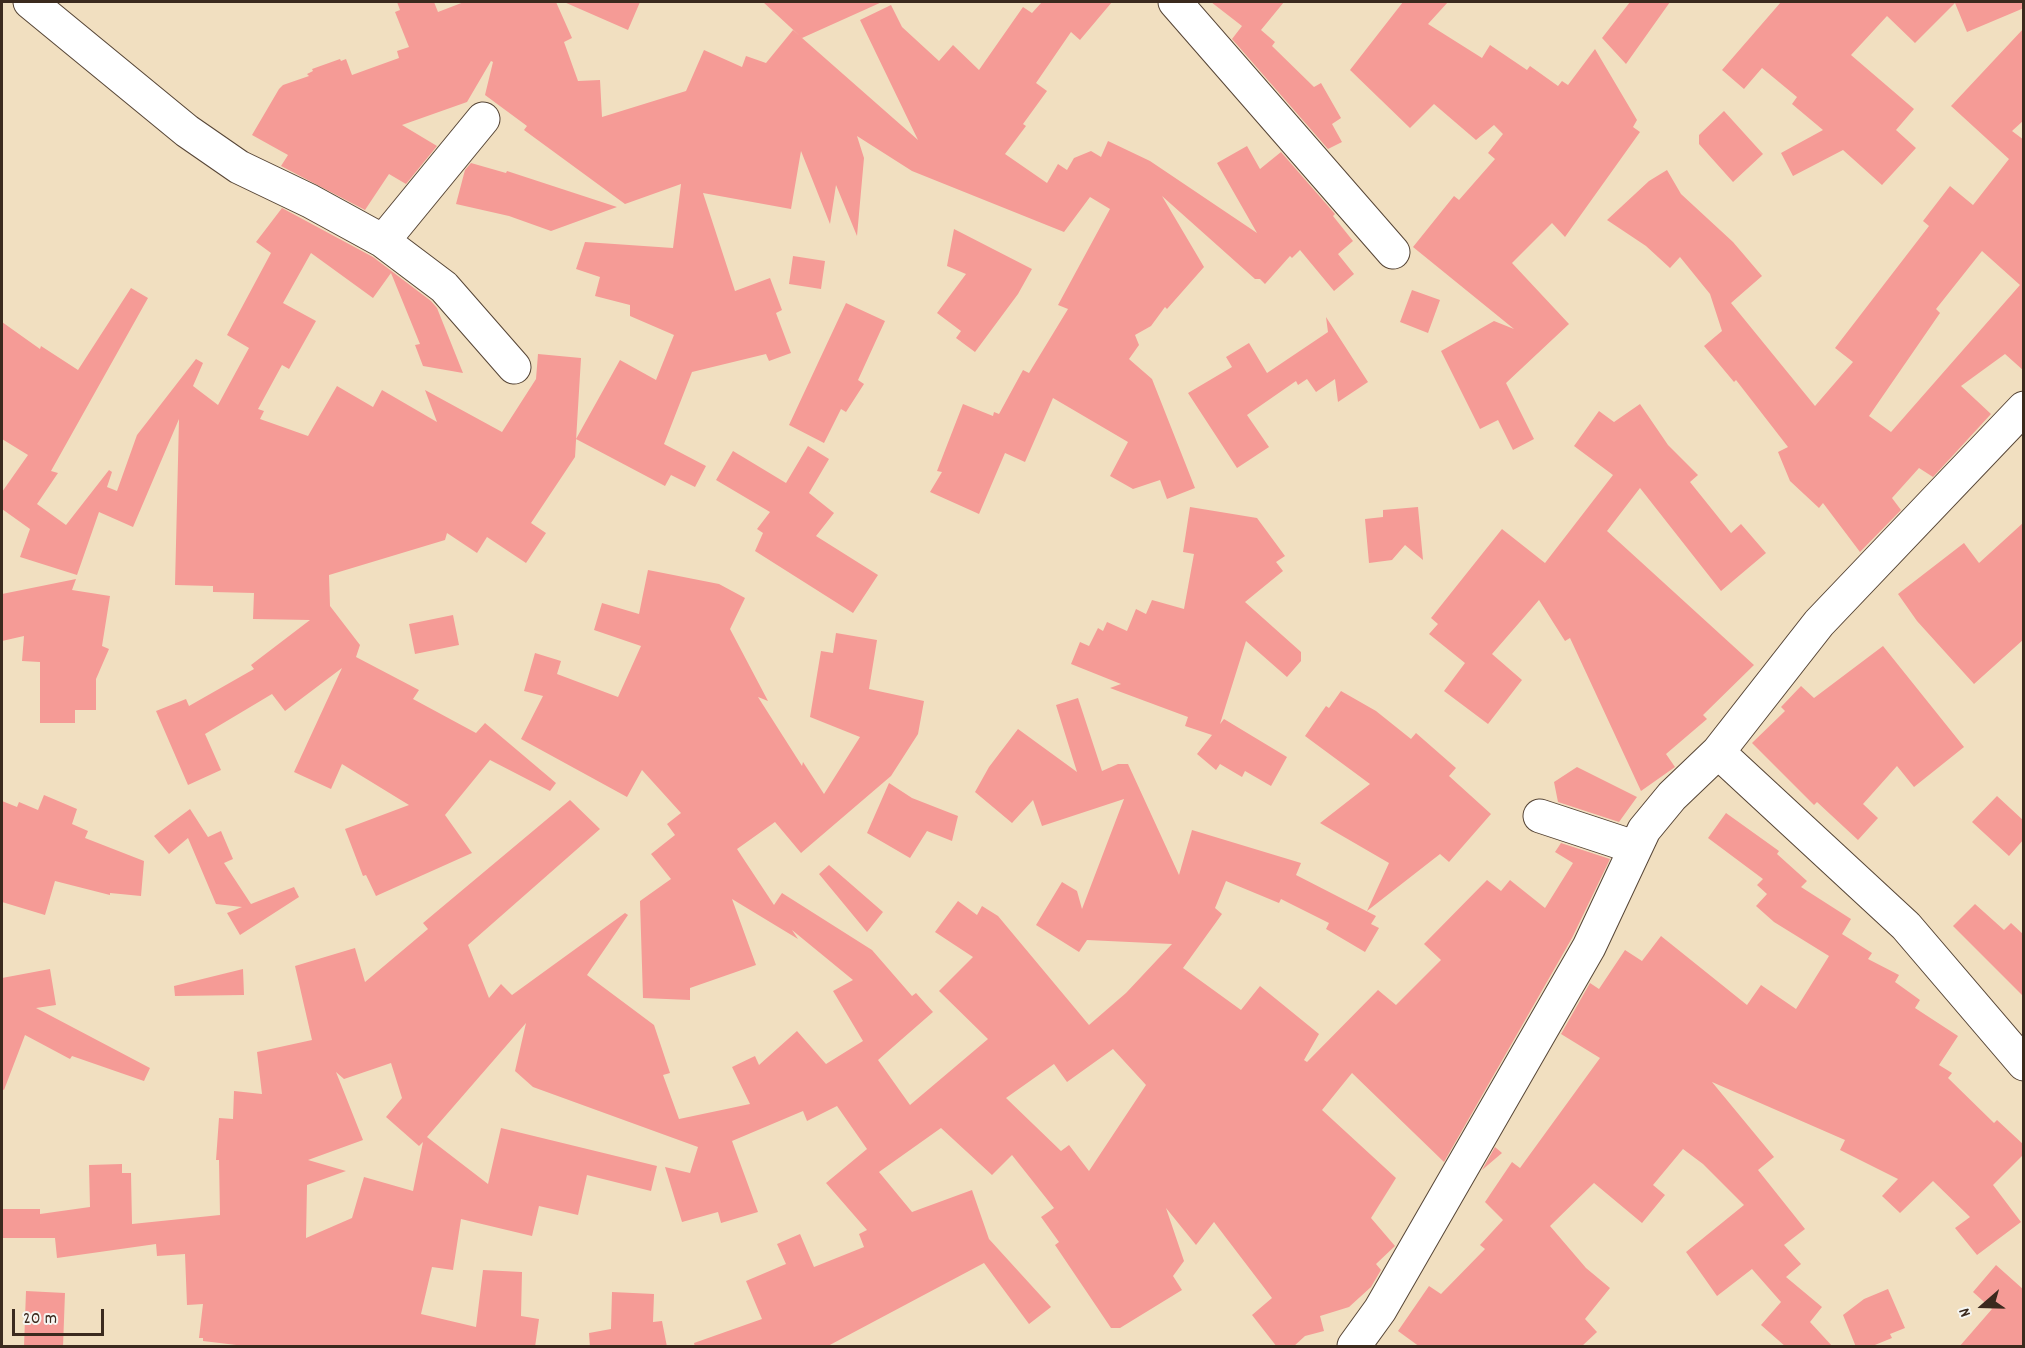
<!DOCTYPE html>
<style>
body{margin:0}
#map{position:relative;width:2025px;height:1348px;overflow:hidden;background:#f1dfc0;font-family:Dekko,sans-serif}
canvas{display:block}
.frame{position:absolute;inset:0;border:3px solid #3b2a1e;pointer-events:none}
.north{position:absolute;left:1953px;top:1276px;width:60px;height:60px;-webkit-text-stroke:4px #f6f6f2;paint-order:stroke;rotate:250deg;font-size:16px;font-weight:700;line-height:24px;text-align:center;color:#3b2a1e}
.north::after{content:'';display:block;margin:auto;width:21px;height:27px;background:#3b2a1e;clip-path:polygon(50% 0,100% 100%,50% 72%,0 100%)}
.scale{position:absolute;left:12px;top:1309px;width:92px;height:27px;box-sizing:border-box;border:3px solid #3b2a1e;border-top:0;padding-left:8px;font-size:18px;line-height:21px;white-space:nowrap;color:#3b2a1e;-webkit-text-stroke:4px #f6f6f2;paint-order:stroke}
</style>
<div id="map">
<canvas width="2025" height="1348"></canvas>
<div class="frame"></div>
<div class="north">N</div>
<div class="scale">20 m</div>
</div>
<script>
const g = document.querySelector('canvas').getContext('2d');
g.lineJoin = 'round';
function fillPath(path, color) { g.fillStyle = color; g.fill(path, 'evenodd'); }
const poly = rows => new Path2D(rows.map(r => 'M' + r).join(''));
function stroke(path, color, width, dash) { g.strokeStyle = color; g.lineWidth = width; g.lineCap = dash ? 'butt' : 'round'; g.setLineDash(dash || []); g.stroke(path); }
const building = poly([
 [397,2,434,2,438,12,464,2,556,2,572,38,564,42,578,81,600,80,602,117,686,91,704,50,742,67,746,56,766,63,793,30,918,140,860,20,891,5,902,27,939,61,953,45,979,70,1023,7,1032,13,1042,2,1112,2,1080,40,1071,32,1036,83,1047,91,1023,124,1026,126,1005,154,1047,183,1058,164,1067,170,1074,158,1091,151,1101,157,1108,141,1150,161,1257,233,1217,163,1247,146,1260,169,1281,152,1335,214,1333,216,1353,241,1338,254,1354,274,1334,291,1300,250,1292,258,1290,256,1265,284,1260,279,1255,279,1162,196,1204,267,1167,309,1165,307,1151,326,1135,335,1139,345,1129,359,1152,379,1195,488,1167,499,1160,480,1133,489,1110,476,1128,442,1053,398,1025,462,1005,453,979,514,930,492,942,472,937,471,963,404,993,416,994,412,999,414,1023,370,1029,373,1068,309,1058,305,1110,209,1090,197,1064,232,912,171,857,136,864,158,857,236,836,185,830,224,801,151,791,209,703,193,735,291,770,278,782,310,776,313,791,353,769,361,766,354,692,372,664,444,706,466,695,487,671,475,665,486,576,439,620,360,656,380,674,335,630,316,630,305,595,296,600,277,576,269,585,242,673,248,681,184,625,204,524,130,527,126,485,95,493,62,491,61,467,102,402,125,437,146,406,184,389,174,365,210,281,166,288,155,252,135,279,89,283,85,309,76,307,74,313,71,312,69,340,59,341,61,346,59,352,75,399,58,397,51,409,47,395,12,400,10],
 [564,2,640,2,628,30],
 [763,2,882,2,802,38],
 [1211,2,1284,2,1261,30,1275,42,1272,46,1314,87,1321,83,1341,118,1332,124,1342,142,1328,149,1232,39,1242,26],
 [1403,2,1448,2,1428,24,1482,58,1490,45,1527,70,1530,66,1558,86,1562,81,1568,85,1595,49,1637,120,1633,127,1640,132,1565,237,1552,223,1512,263,1569,324,1506,383,1534,439,1513,450,1498,420,1480,429,1441,351,1494,321,1514,329,1413,247,1454,196,1459,200,1495,159,1488,153,1503,134,1494,125,1476,140,1434,104,1410,128,1350,70],
 [1630,2,1670,2,1626,64,1602,38],
 [1781,2,2024,2,2024,8,1967,32,1955,3,1915,43,1887,16,1851,55,1914,109,1896,130,1916,148,1882,185,1843,150,1793,176,1781,153,1823,130,1792,104,1797,97,1762,68,1744,89,1722,70],
 [2024,28,2024,120,2012,131,2024,140,2024,371,2005,354,1961,386,1991,414,1933,477,1919,468,1892,498,1901,510,1860,552,1823,503,1819,508,1790,481,1778,452,1788,447,1736,380,1734,382,1704,346,1722,331,1710,294,1680,257,1670,268,1646,246,1607,220,1649,181,1667,170,1681,194,1733,242,1762,276,1731,303,1815,406,1853,362,1835,348,1929,226,1923,221,1950,186,1973,205,2009,159,1951,106],
 [1982,251,2020,285,1891,432,1869,416,1940,313,1936,309],
 [1724,111,1763,154,1733,182,1699,144,1699,135],
 [471,163,506,173,507,171,617,207,551,231,509,216,456,204,465,170],
 [282,208,373,257,431,301,437,308,463,373,423,366,415,345,420,344,391,273,373,298,311,253,283,303,316,321,289,369,282,365,258,409,264,411,260,419,308,436,337,386,373,407,382,390,437,422,425,390,502,432,536,379,538,354,581,358,575,457,531,523,546,533,526,563,487,537,477,553,447,533,445,540,329,575,330,606,360,645,356,657,419,690,413,699,476,733,485,723,556,783,550,791,490,760,445,815,472,853,376,896,366,875,363,876,345,829,409,805,342,764,331,789,294,772,342,668,285,711,272,694,205,734,221,770,188,785,156,711,186,699,189,706,254,669,251,665,310,620,253,619,254,593,213,592,213,586,175,585,179,419,133,527,99,512,77,575,20,557,30,529,2,509,2,492,28,455,2,439,2,322,40,349,41,346,78,370,131,288,148,298,51,471,58,473,37,504,66,525,109,470,112,472,107,487,117,491,137,435,196,359,203,363,193,386,218,405,249,348,227,335,271,253,256,242],
 [954,229,1032,269,1018,294,975,352,956,338,961,331,937,313,966,274,947,266],
 [793,256,825,261,821,289,789,284],
 [1412,290,1440,300,1428,333,1400,322],
 [846,303,885,321,858,380,864,384,846,412,841,409,824,443,789,425],
 [1326,317,1368,382,1338,402,1335,379,1316,392,1307,379,1298,385,1296,381,1247,415,1269,447,1237,468,1188,393,1232,367,1226,357,1249,343,1267,373,1328,332],
 [1640,404,1668,445,1698,475,1690,482,1731,533,1741,524,1766,553,1721,591,1640,488,1607,531,1754,665,1703,715,1707,719,1666,754,1675,767,1641,791,1570,638,1565,641,1539,600,1492,654,1522,680,1488,724,1444,691,1465,663,1429,634,1438,624,1431,618,1502,529,1545,563,1613,475,1574,446,1599,411,1614,422],
 [808,446,829,459,809,493,834,513,816,536,878,575,853,613,755,551,763,533,757,529,770,512,716,480,733,451,786,483],
 [1190,507,1257,518,1285,556,1276,562,1283,571,1245,602,1301,652,1301,661,1287,677,1246,641,1220,724,1224,719,1287,757,1271,786,1245,771,1242,777,1220,764,1216,770,1197,754,1212,735,1185,726,1188,717,1110,688,1121,684,1071,664,1080,642,1089,646,1098,628,1103,631,1107,622,1127,631,1136,609,1146,614,1152,600,1184,609,1194,554,1183,552],
 [1418,507,1423,560,1405,545,1392,560,1369,563,1365,519,1383,517,1383,510],
 [2024,522,2024,639,1974,684,1917,621,1898,594,1964,543,1979,563],
 [648,570,719,584,745,598,730,629,768,701,758,697,802,766,803,762,824,794,860,737,810,717,821,651,833,653,836,633,877,640,869,689,924,701,918,734,891,776,801,853,775,822,737,849,774,905,782,893,872,950,912,996,916,993,933,1012,878,1060,910,1105,988,1039,939,991,973,957,935,932,958,901,977,915,982,906,998,916,1089,1025,1126,993,1172,944,1087,940,1079,952,1036,925,1062,882,1077,891,1082,909,1124,799,1042,826,1033,800,1012,823,975,792,989,767,1018,729,1077,772,1056,705,1078,698,1102,771,1118,764,1128,764,1179,875,1192,830,1301,863,1296,875,1376,916,1371,924,1379,928,1365,952,1326,929,1329,923,1281,899,1279,903,1226,881,1215,908,1222,914,1183,968,1241,1010,1260,986,1319,1034,1304,1060,1307,1062,1378,990,1396,1005,1441,960,1424,944,1487,880,1501,891,1510,880,1545,908,1573,863,1555,852,1561,843,1610,859,1572,938,1444,1162,1352,1073,1322,1110,1396,1178,1371,1218,1395,1246,1376,1264,1381,1270,1371,1287,1349,1307,1320,1316,1324,1331,1305,1336,1293,1347,1277,1347,1252,1315,1272,1298,1214,1222,1196,1245,1166,1208,1184,1261,1173,1276,1182,1290,1120,1328,1111,1328,1055,1245,1059,1242,1041,1217,1054,1208,1012,1155,992,1175,941,1128,879,1172,912,1212,972,1190,989,1239,1051,1307,1029,1324,984,1263,826,1347,695,1347,694,1343,762,1319,746,1281,786,1264,777,1244,800,1234,814,1267,864,1247,859,1234,867,1230,826,1183,867,1149,837,1106,807,1121,803,1111,732,1141,758,1212,721,1223,718,1212,682,1222,665,1167,690,1173,698,1147,533,1087,515,1071,526,1023,427,1137,488,1184,501,1128,657,1166,651,1191,587,1175,578,1215,539,1206,532,1236,461,1219,453,1270,432,1267,421,1314,476,1327,483,1270,522,1272,521,1316,539,1319,535,1347,253,1347,203,1341,203,1338,199,1338,203,1304,187,1305,185,1254,157,1256,156,1244,57,1258,55,1238,2,1238,2,1209,40,1209,40,1214,90,1207,89,1165,122,1164,122,1173,131,1173,132,1224,220,1215,219,1160,216,1160,219,1118,233,1119,234,1091,262,1094,257,1052,312,1040,295,966,355,948,365,982,428,929,423,923,570,800,600,829,468,945,489,998,501,984,512,995,625,913,628,915,587,975,654,1025,670,1073,663,1075,679,1119,750,1104,732,1067,755,1056,759,1065,797,1031,826,1064,863,1041,833,991,853,980,792,930,798,939,732,899,756,965,690,988,690,1000,643,998,640,901,671,879,651,854,675,835,667,824,681,813,642,770,627,797,521,739,543,696,524,691,535,653,561,661,557,674,618,697,641,646,594,630,602,603,639,614],
 [1113,1049,1146,1085,1089,1171,1069,1145,1061,1151,1006,1098,1054,1064,1067,1082],
 [391,1063,402,1098,386,1117,419,1146,423,1142,413,1191,364,1177,352,1218,306,1238,307,1185,346,1171,308,1160,363,1140,336,1072,344,1079],
 [76,579,72,590,110,596,102,646,109,649,96,679,96,710,75,710,75,723,40,723,40,662,22,661,24,636,2,641,2,594],
 [453,615,459,645,415,654,409,624],
 [1883,646,1964,747,1914,787,1897,766,1863,804,1878,818,1858,840,1817,802,1814,805,1752,743,1785,711,1781,707,1801,686,1814,698],
 [1341,691,1376,711,1411,739,1416,733,1456,768,1449,776,1491,814,1449,862,1440,854,1367,911,1389,863,1320,823,1370,784,1305,736,1326,706,1329,708],
 [1577,767,1637,797,1619,822,1558,802,1554,782],
 [889,783,912,798,958,816,952,841,927,831,910,858,867,833],
 [44,795,77,809,72,824,88,831,85,838,144,861,141,896,110,893,110,895,55,881,45,915,2,902,2,801,17,807,19,802,38,810],
 [1997,796,2024,821,2024,839,2009,856,1972,822],
 [190,809,208,837,221,831,233,859,224,863,251,904,294,887,299,897,240,935,227,913,242,907,216,904,188,838,169,854,154,836],
 [1726,813,1779,851,1777,854,1807,881,1801,887,1851,919,1842,934,1872,953,1868,959,1899,975,1895,982,1920,1000,1915,1008,1958,1036,1939,1065,1952,1073,1948,1078,1994,1123,1997,1120,2024,1145,2024,1154,1993,1185,2021,1222,1977,1255,1955,1228,1970,1217,1933,1181,1900,1213,1882,1196,1898,1179,1840,1150,1845,1140,1712,1082,1774,1157,1758,1170,1805,1229,1784,1245,1801,1264,1786,1277,1822,1307,1810,1322,1833,1347,1786,1347,1761,1325,1781,1302,1752,1269,1717,1296,1686,1252,1744,1205,1703,1164,1683,1149,1653,1185,1665,1195,1642,1223,1594,1183,1550,1226,1586,1268,1610,1288,1585,1319,1597,1332,1581,1347,1420,1347,1398,1331,1429,1286,1441,1294,1485,1249,1480,1245,1503,1220,1485,1202,1512,1162,1520,1168,1600,1058,1561,1034,1590,983,1599,989,1625,950,1642,961,1661,936,1747,1005,1761,985,1796,1009,1829,956,1774,922,1756,906,1767,894,1757,885,1763,879,1708,838],
 [829,865,883,912,867,932,819,874],
 [1975,904,2004,930,2011,923,2024,935,2024,997,1953,926],
 [50,969,56,1005,36,1008,150,1068,144,1081,72,1056,70,1059,25,1035,4,1090,2,1089,2,978],
 [243,969,244,995,175,996,174,986],
 [1495,1147,1502,1153,1482,1170],
 [1996,1265,2024,1290,2024,1347,1959,1347,1992,1309,1973,1292],
 [1888,1289,1905,1328,1890,1334,1892,1338,1870,1347,1856,1347,1843,1315,1864,1299],
 [26,1291,65,1293,63,1347,24,1347],
 [612,1292,654,1294,653,1322,662,1321,667,1347,590,1347,589,1333,611,1329]
]);
const street = poly([
 [30,2,187,131,239,167,310,201,383,241,483,119],
 [1175,2,1393,252],
 [383,241,444,287,514,367],
 [1718,752,1906,926,2024,1064],
 [1540,816,1634,847],
 [1354,1346,1380,1310,1589,947,1644,830,1672,796,1718,752,1819,623,2024,408]
]);
fillPath(building, '#f59b96');
stroke(street, '#564536', 35);
stroke(street, '#fff', 33);
</script>
